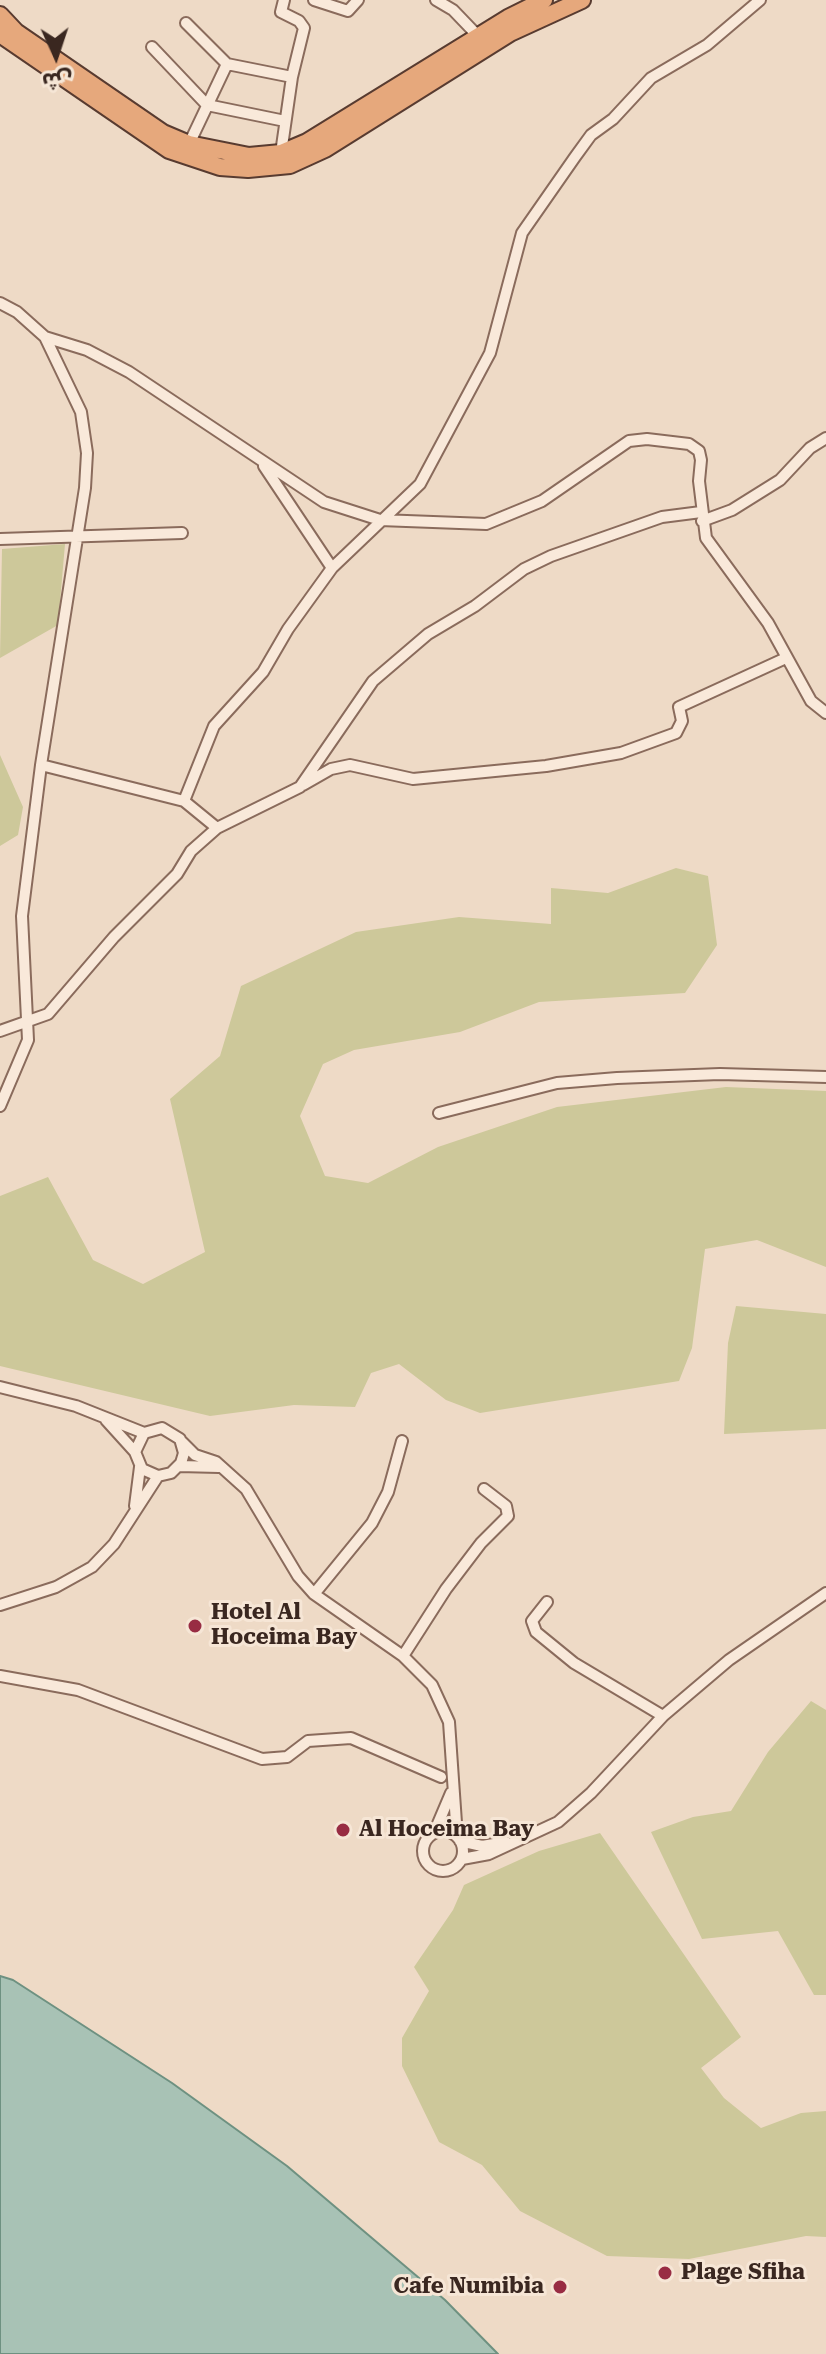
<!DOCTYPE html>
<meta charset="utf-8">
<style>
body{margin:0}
#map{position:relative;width:826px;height:2354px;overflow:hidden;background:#eedac6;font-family:"Roboto Serif","Noto Sans Arabic",serif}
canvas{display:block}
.north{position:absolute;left:16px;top:16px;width:80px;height:80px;-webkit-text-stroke:6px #f6e6d6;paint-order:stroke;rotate:177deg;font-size:22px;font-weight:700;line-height:32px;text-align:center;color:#3a2720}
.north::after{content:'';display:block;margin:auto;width:28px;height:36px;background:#3a2720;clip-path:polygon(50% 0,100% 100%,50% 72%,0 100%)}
</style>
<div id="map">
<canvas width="826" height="2354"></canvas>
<div class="north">ش</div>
</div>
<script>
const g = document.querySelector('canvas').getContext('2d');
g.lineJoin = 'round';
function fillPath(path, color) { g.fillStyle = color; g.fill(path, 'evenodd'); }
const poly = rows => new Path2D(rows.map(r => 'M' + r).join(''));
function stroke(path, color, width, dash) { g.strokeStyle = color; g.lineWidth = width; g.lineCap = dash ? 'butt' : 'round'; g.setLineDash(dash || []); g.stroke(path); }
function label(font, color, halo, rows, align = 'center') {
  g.font = font + ' "Roboto Serif",serif'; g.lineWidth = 6; g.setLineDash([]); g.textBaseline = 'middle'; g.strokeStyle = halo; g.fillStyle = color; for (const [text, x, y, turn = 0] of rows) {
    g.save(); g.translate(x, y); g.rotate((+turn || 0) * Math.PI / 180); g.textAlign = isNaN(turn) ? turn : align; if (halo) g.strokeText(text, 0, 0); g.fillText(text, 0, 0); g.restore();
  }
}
const green = poly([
 [65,544,58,625,0,658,2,549],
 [0,755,23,807,18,835,0,846],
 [676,868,708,876,717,945,685,993,539,1002,460,1032,354,1050,323,1064,300,1116,325,1176,368,1183,438,1147,557,1107,726,1087,826,1091,826,1267,757,1240,705,1249,692,1348,679,1381,480,1413,446,1400,399,1364,371,1373,355,1407,294,1405,210,1416,0,1366,0,1196,48,1177,93,1260,143,1284,205,1252,170,1099,220,1056,241,986,356,932,459,917,551,924,551,888,608,893],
 [736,1306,826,1314,826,1429,724,1434,728,1343],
 [811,1701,826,1710,826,1995,814,1995,778,1931,702,1939,651,1832,693,1817,731,1811,768,1752],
 [600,1833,741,2037,701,2068,724,2098,761,2128,801,2113,826,2111,826,2237,806,2236,689,2259,607,2256,520,2211,482,2165,439,2142,402,2066,402,2038,429,1991,414,1967,453,1910,464,1885,539,1851]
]);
const water = poly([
 [0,1976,13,1980,172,2083,287,2166,445,2300,498,2354,0,2354,0,1976]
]);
const minor = poly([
 [314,0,348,11,358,0],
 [436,0,453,10,478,36],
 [186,23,227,64,292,77],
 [152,47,207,105,285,121],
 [189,144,227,64],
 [281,153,292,77,304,28,299,21,281,12,284,0],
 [0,303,17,312,45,337,81,412,87,453,85,488,41,765,22,916,28,1040,0,1106],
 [45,337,87,350,129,372,324,502,380,520,486,524,542,501,629,441,647,439,689,444,699,451,701,460,699,481,706,538,768,623,811,701,826,713],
 [264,466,332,568],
 [702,521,732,510,780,480,810,448,826,438],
 [0,539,182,533],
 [41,765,184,801,217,828],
 [303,785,331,769,350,765,413,779,546,766,621,753,676,733,682,721,679,707,786,658],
 [184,801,214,726,263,672,288,629,332,568,420,484,490,353,522,233,575,157,591,135,613,119,651,78,707,45,760,0],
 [0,1031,48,1014,114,937,177,874,191,851,217,828,300,787,373,681,428,634,475,606,524,569,551,556,662,517,701,512],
 [439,1113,557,1083,617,1078,720,1074,826,1077],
 [0,1387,76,1406,144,1433],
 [106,1420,135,1452],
 [182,1442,195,1455,216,1462,246,1489,298,1576,314,1594,403,1656,432,1685,449,1722,457,1837],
 [179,1466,219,1467],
 [135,1506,140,1467],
 [314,1594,372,1523,388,1492,402,1441],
 [547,1602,532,1621,536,1632,574,1663,663,1716],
 [0,1605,56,1587,92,1567,114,1544,158,1476,171,1473,181,1463,184,1453,180,1439,162,1428,144,1433,135,1452,142,1469,158,1476],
 [403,1656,446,1589,481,1543,508,1516,506,1506,484,1489],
 [0,1676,78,1690,262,1759,287,1757,308,1741,351,1738,441,1777],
 '423 1851a20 20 0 1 1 40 0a20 20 0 1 1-40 0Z',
 [434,1833,451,1793],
 [460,1841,482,1846,506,1842],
 [462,1859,489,1854,558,1822,591,1793,663,1716,729,1660,826,1593]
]);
const trunk = poly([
 [0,15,16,32,163,133,189,144,249,156,281,153,307,142,508,18,544,0],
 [0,34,169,150,220,167,248,169,290,165,325,149,510,33,582,0]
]);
const markers = [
 [195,1626,8,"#982c43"],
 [343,1830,8,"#982c43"],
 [665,2273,8,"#982c43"],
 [560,2287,8,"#982c43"]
];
const poiNames = [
 ["Hotel Al",211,1613],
 ["Hoceima Bay",211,1638],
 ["Al Hoceima Bay",359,1830],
 ["Plage Sfiha",681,2273],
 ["Cafe Numibia",544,2287,"right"]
];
fillPath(green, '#cdc89a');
fillPath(water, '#a8c2b5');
stroke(water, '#6e9181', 2);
stroke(minor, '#8a6b5c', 14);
stroke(trunk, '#583b30', 20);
stroke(minor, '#f9e9da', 10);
stroke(trunk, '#e6a87c', 16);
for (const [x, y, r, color] of markers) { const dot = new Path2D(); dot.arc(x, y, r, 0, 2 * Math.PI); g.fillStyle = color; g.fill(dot); stroke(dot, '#f6e6d6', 3); }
label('bold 22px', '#3a2720', '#f6e6d6', poiNames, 'left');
</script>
